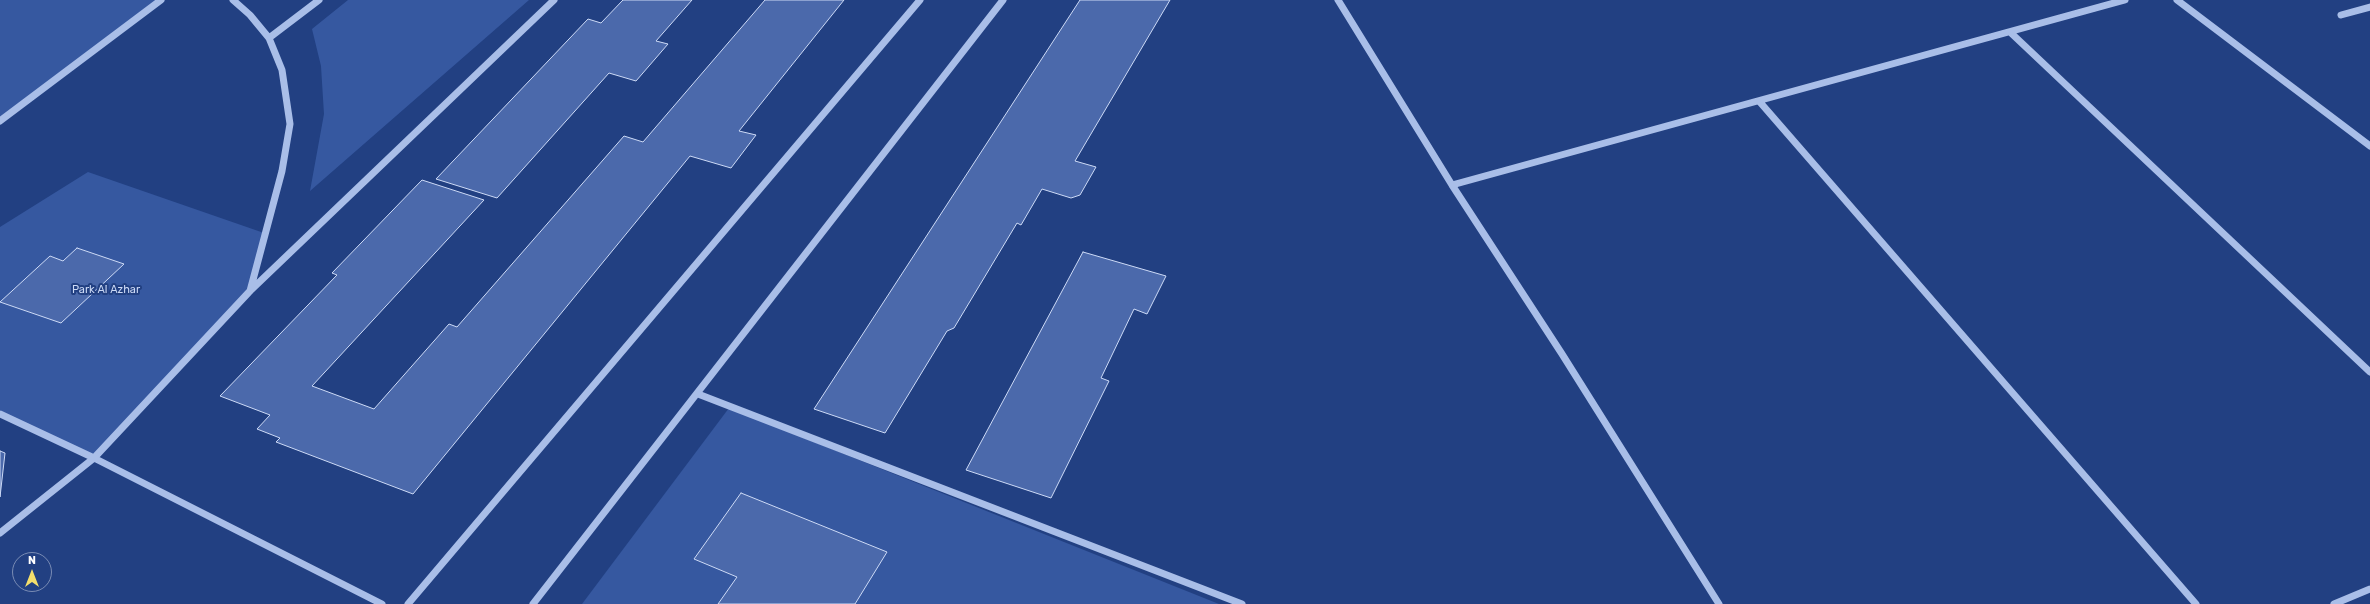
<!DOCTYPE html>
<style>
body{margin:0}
#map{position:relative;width:2370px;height:604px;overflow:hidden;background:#224082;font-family:Rubik,sans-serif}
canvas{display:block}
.north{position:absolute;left:12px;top:552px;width:40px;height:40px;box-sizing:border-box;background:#224082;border:1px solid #7a8cb4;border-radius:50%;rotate:0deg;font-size:11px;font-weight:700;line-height:16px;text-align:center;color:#fff}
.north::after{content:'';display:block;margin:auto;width:14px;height:18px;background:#f3de6c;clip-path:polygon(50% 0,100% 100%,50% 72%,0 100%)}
</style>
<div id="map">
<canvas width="2370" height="604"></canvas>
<div class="north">N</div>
</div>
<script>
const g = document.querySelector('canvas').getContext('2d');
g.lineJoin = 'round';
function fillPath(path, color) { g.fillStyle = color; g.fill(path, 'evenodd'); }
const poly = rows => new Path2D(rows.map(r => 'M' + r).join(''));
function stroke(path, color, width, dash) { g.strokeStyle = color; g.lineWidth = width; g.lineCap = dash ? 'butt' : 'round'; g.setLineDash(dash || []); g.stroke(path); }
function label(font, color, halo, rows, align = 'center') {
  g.font = font + ' Rubik,sans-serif'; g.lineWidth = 4; g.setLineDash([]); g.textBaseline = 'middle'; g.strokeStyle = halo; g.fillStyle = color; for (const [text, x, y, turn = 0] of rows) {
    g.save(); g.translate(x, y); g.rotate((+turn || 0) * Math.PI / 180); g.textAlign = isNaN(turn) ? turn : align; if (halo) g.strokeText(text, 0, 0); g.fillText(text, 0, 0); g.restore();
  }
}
const green = poly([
 [0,0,161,0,0,121],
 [348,0,529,0,310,191,324,114,321,66,312,29],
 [88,172,264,233,250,291,94,458,0,414,0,227],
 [729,408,1219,604,582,604]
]);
const building = poly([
 [623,0,692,0,656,41,668,44,636,81,609,73,497,198,436,179,588,19,601,23,623,0],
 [765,0,844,0,739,131,756,135,731,168,690,156,413,494,276,442,280,438,257,429,270,415,220,396,337,275,332,273,422,180,484,200,312,386,374,409,449,324,457,327,624,136,643,142,765,0],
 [1080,0,1170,0,1075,161,1096,167,1080,195,1071,198,1042,189,1021,225,1017,223,954,328,947,331,885,433,814,409,1080,0],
 [77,248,124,264,61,323,0,302,50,256,63,261,77,248],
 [1083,252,1166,276,1147,314,1134,309,1101,378,1109,381,1051,498,966,470,1083,252],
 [0,451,5,453,0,497,0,451],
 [741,493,887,552,855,604,718,604,737,577,694,559,741,493]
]);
const minor = poly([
 [233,0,250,15,269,38,282,70,290,124,282,171,250,291],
 [1338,0,1452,185,1562,354,1719,604],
 [2177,0,2370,146],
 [2341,15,2370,7],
 [2010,32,2370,372],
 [269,38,319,0],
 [1759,101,2196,604],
 [0,121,161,0],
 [1452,185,2125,0],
 [698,394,1242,604],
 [0,414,94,458,382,604],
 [0,533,94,458,250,291,554,0],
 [408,604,920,0],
 [533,604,1003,0],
 [2334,604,2370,589]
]);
const parkNames = [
 ["Park Al Azhar",106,290]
];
fillPath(green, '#3658a0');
fillPath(building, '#4b69ab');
stroke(building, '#cddaf6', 1);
stroke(minor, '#a9bee8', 7);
label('11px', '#cddaf6', '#224082', parkNames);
</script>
